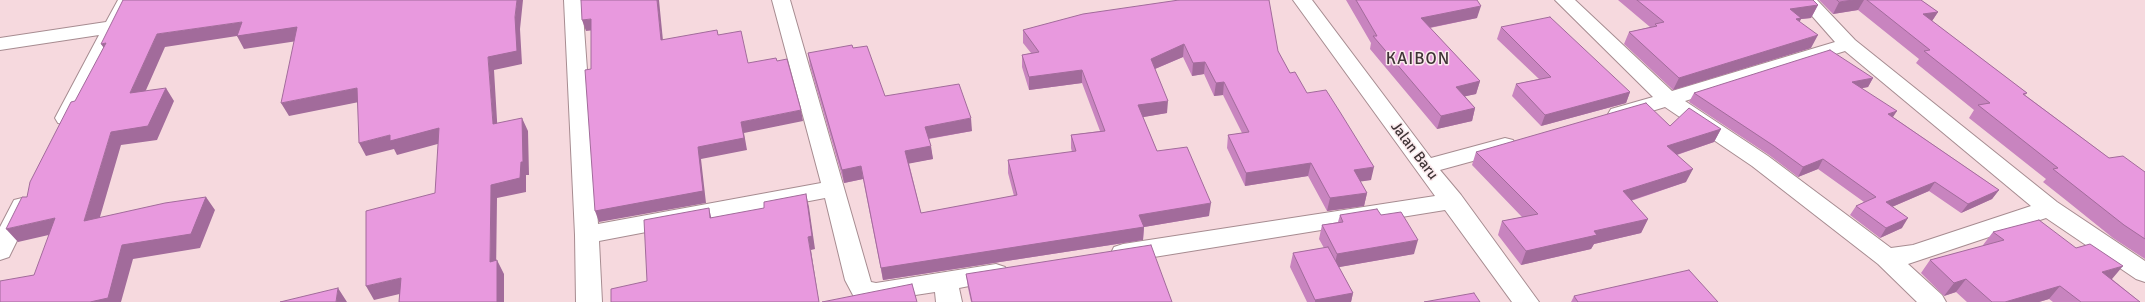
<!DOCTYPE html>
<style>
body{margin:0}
canvas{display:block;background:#f6d9de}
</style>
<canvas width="2145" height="302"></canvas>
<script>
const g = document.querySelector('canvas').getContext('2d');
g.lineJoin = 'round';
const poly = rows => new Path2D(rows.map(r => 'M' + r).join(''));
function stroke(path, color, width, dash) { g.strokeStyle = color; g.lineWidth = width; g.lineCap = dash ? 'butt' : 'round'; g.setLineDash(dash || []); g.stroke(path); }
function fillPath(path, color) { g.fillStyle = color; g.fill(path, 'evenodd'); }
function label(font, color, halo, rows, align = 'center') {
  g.font = font + ' Signika,sans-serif'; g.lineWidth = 3; g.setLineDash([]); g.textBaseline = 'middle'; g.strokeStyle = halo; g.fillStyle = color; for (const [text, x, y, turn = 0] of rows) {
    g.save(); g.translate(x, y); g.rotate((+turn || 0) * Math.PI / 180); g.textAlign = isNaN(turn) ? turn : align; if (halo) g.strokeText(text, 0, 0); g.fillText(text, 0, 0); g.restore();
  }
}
const minor = poly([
 [118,0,136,0,77,118,74,123,66,125,58,123,55,118,99,35,0,50,0,38,106,22,118,0],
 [564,0,582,0,598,224,821,183,772,0,790,0,871,282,876,283,996,264,1005,267,1008,273,1005,279,959,288,962,302,936,302,935,292,876,301,854,297,845,280,825,198,599,241,602,302,576,302,575,235,564,0],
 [1293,0,1312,0,1431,158,1505,138,1513,140,1516,145,1513,150,1440,170,1461,195,1539,302,1512,302,1445,210,1123,262,1114,259,1111,253,1114,247,1123,244,1435,196,1293,0],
 [1555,0,1575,0,1672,91,1835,42,1798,0,1817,0,1855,40,2057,202,2145,261,2145,282,2136,279,2046,218,1908,264,1942,295,1946,302,1917,302,1878,264,1752,166,1665,107,1619,121,1611,119,1608,114,1611,109,1653,97,1555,0],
 [1845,51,2031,206,1913,245,1891,248,1768,156,1685,101,1845,51],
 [22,198,30,200,34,206,9,257,0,260,0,227,14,200,22,198]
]);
const wall = poly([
 [1346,0,1477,0,1477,18,1430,28,1480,81,1476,94,1465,96,1475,108,1472,121,1437,129,1370,49,1371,43],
 [1618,0,1813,0,1818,5,1811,18,1801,19,1799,22,1811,48,1673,90,1624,44,1629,32,1650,27],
 [1819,0,1921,0,1938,12,1932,21,2027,93,2025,95,2109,158,2145,172,2145,259,2113,238,2067,201,2043,182,2046,179,1969,118,1974,110,1916,63,1919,59,1858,10,1833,14],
 [1501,27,1630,92,1626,103,1541,126,1512,96,1516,84,1539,79,1497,39],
 [1023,30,1278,51,1290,73,1307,93,1371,180,1360,181,1367,193,1364,206,1327,211,1308,176,1245,186,1227,148,1228,135,1242,133,1223,95,1214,96,1204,74,1192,76,1183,57,1155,69,1167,113,1143,117,1157,151,1209,216,1144,227,1143,240,883,280,863,179,844,183,810,66,808,53,853,48,885,96,972,131,929,139,933,159,909,163,921,213,1014,196,1008,173,1008,160,1072,152,1071,148,1071,135,1100,131,1082,83,1029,90,1022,67,1022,55,1031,53,1023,43],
 [1873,78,1868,87,1862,88,1893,117,1999,190,1992,199,1961,213,1929,191,1892,207,1902,228,1880,238,1850,215,1856,206,1864,202,1818,169,1798,177,1769,155,1689,102,1694,93],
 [1670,126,1721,129,1714,142,1677,155,1686,182,1631,201,1648,219,1641,233,1594,244,1591,249,1521,265,1498,235,1502,221,1522,217,1472,165,1476,152],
 [1340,215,1381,215,1414,254,1339,267,1353,293,1351,302,1307,302,1290,267,1293,253,1324,248,1319,239,1322,225,1338,222],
 [1993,232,2112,279,2140,302,2053,302,2049,299,2039,302,1967,302,1956,292,1944,296,1921,273,1930,260,1984,246,1983,245],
 [966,274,1172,302,971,302,968,288],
 [1574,296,1718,302,1571,302]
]);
const shadedWall = poly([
 [517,0,523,0,520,29,522,64,494,70,498,137,493,124,488,57,515,17],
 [657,0,659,0,664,51,661,40],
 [1853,0,1864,0,1858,10,1833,14,1839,2],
 [1818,5,1811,18,1801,19,1795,31,1790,9],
 [1481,6,1477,18,1418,30,1421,18],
 [1938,12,1930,24,1923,14],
 [591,19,595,30,586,31,582,20],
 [242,22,297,27,304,40,244,49,237,36,165,47,139,106,130,93,157,34],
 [1818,35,1811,48,1673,90,1679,78],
 [106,43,110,57,101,44],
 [1184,44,1183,57,1150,71,1151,59],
 [1205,62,1204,74,1192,76,1193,63],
 [1082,70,1082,83,1029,90,1029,77],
 [1873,78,1868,87,1847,91,1852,82],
 [1480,81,1476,94,1453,99,1456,87],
 [1224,82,1223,95,1214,96,1216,83],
 [166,88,174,101,157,140,121,145,95,234,84,221,111,132],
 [357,88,364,101,289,116,281,103],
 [1630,92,1626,103,1541,126,1545,115],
 [1168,101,1167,113,1138,118,1138,105],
 [1475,108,1472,121,1437,129,1441,116],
 [801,110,803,121,744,133,747,150,701,159,706,203,599,222,595,211,698,147,741,122],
 [1897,111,1891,120,1888,114],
 [522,118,528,131,529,175,526,175,526,192,497,198,496,275,490,262,491,185],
 [971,118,972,131,926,139,925,127],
 [439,128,445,142,397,155,394,149,366,156,359,143,390,135],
 [1721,129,1714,142,1661,160,1667,146],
 [931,146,933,159,907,164,905,151],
 [1823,159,1818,169,1798,177,1803,167],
 [1311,163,1308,176,1245,186,1246,173],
 [861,166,863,179,844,183,842,170],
 [1374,167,1371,180,1351,183,1354,170],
 [1693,169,1686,182,1617,205,1623,191],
 [1935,182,1929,191,1880,212,1886,202],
 [1999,190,1992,199,1961,213,1968,204],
 [1367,193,1364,206,1327,211,1330,198],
 [806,194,809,207,815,249,811,250,819,302,808,237],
 [206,197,215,210,200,248,133,259,121,302,90,302,122,245],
 [1211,203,1209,216,1144,227,1143,240,883,280,881,268,1139,215],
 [709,208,712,221,710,218],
 [55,218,66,231,18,242,6,229],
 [1908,218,1902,228,1880,238,1886,228],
 [1648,219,1641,233,1594,244,1591,249,1521,265,1526,251,1594,231],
 [1418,240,1414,254,1334,268,1337,254],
 [497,260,504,274,504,302,497,302],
 [2123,266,2112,279,2091,286,2102,272],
 [401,278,408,292,374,300,366,286],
 [1966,279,1956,292,1944,296,1954,283],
 [2060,286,2049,299,2039,302,2005,302],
 [338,288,347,302,336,302],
 [1353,293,1351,302,1315,302,1315,300]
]);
const building = poly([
 [123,0,517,0,515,17,517,51,488,57,493,124,522,118,523,162,521,162,520,178,491,185,490,262,497,260,497,302,399,302,401,278,366,286,366,211,435,193,439,128,390,141,390,135,359,143,357,88,281,103,297,27,237,36,242,22,157,34,130,93,166,88,148,126,111,132,84,221,165,203,206,197,191,234,122,245,108,298,90,302,0,302,0,281,34,275,55,218,6,229,22,197,27,197,30,182,71,102,75,101,106,43,101,44,123,0],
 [581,0,657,0,661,40,717,30,718,35,741,31,748,63,776,58,777,61,787,59,801,110,741,122,744,138,698,147,703,191,595,211,585,70,591,69,591,19,582,20,581,0],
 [1179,0,1269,0,1278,51,1290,73,1295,72,1307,93,1326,90,1340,112,1374,167,1354,170,1367,193,1330,198,1311,163,1246,173,1228,135,1249,132,1224,82,1216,83,1205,62,1193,63,1184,44,1151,59,1168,101,1138,105,1157,151,1187,147,1211,203,1139,215,1144,227,881,268,861,166,842,170,808,53,852,45,853,48,867,46,885,96,959,84,971,118,925,127,931,146,905,151,921,213,1017,195,1008,160,1076,151,1071,135,1105,131,1082,70,1029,77,1022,55,1039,52,1023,30,1083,14,1179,0],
 [1356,0,1477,0,1481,6,1421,18,1480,81,1456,87,1475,108,1441,116,1373,36,1377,36,1356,0],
 [1637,0,1813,0,1818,5,1790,9,1801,18,1796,19,1818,35,1679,78,1629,32,1657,26,1655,24,1664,22,1637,0],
 [1837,0,1853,0,1839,2,1837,0],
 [1867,0,1921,0,1938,12,1923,14,2027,93,2023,94,2109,158,2123,156,2145,172,2145,239,2124,225,2077,188,2053,169,2058,168,1978,105,1990,103,1924,51,1930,50,1867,0],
 [1550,17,1630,92,1545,115,1516,84,1551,77,1501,27,1550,17],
 [1830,50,1873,78,1852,82,1897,111,1888,114,1999,190,1968,204,1935,182,1886,202,1908,218,1886,228,1856,206,1876,197,1823,159,1803,167,1774,146,1694,93,1830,50],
 [1646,103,1670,126,1689,108,1721,129,1667,146,1693,169,1623,191,1648,219,1594,231,1597,235,1526,251,1502,221,1538,214,1476,152,1646,103],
 [806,194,812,236,808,237,819,302,611,302,611,289,647,281,644,220,709,208,710,218,764,208,764,202,806,194],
 [1377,209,1381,215,1401,212,1418,240,1337,254,1322,225,1343,222,1340,215,1377,209],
 [2039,220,2076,248,2090,244,2123,266,2102,272,2140,302,2081,302,2060,286,2005,302,1992,302,1966,279,1954,283,1930,260,2004,240,1993,232,2039,220],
 [1151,245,1172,302,972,302,966,274,1151,245],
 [1328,247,1353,293,1315,300,1293,253,1328,247],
 [1689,270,1718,302,1578,302,1574,296,1689,270],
 [912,284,917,302,822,302,912,284],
 [338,288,336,302,280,302,338,288],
 [1474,293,1480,302,1424,302,1474,293]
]);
const streetNames = [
 ["Jalan Baru",1414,151,53]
];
const quarterNames = [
 ["KAIBON",1418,60]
];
stroke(minor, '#a78c91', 2);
fillPath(minor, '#fff');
fillPath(wall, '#c884bf');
fillPath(shadedWall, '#a26b9b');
fillPath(building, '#e899de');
stroke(building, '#a26b9b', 1);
label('15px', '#3f3436', '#fbeaed', streetNames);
g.letterSpacing = '1px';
label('17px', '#3f3436', '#fbeaed', quarterNames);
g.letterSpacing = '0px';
</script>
